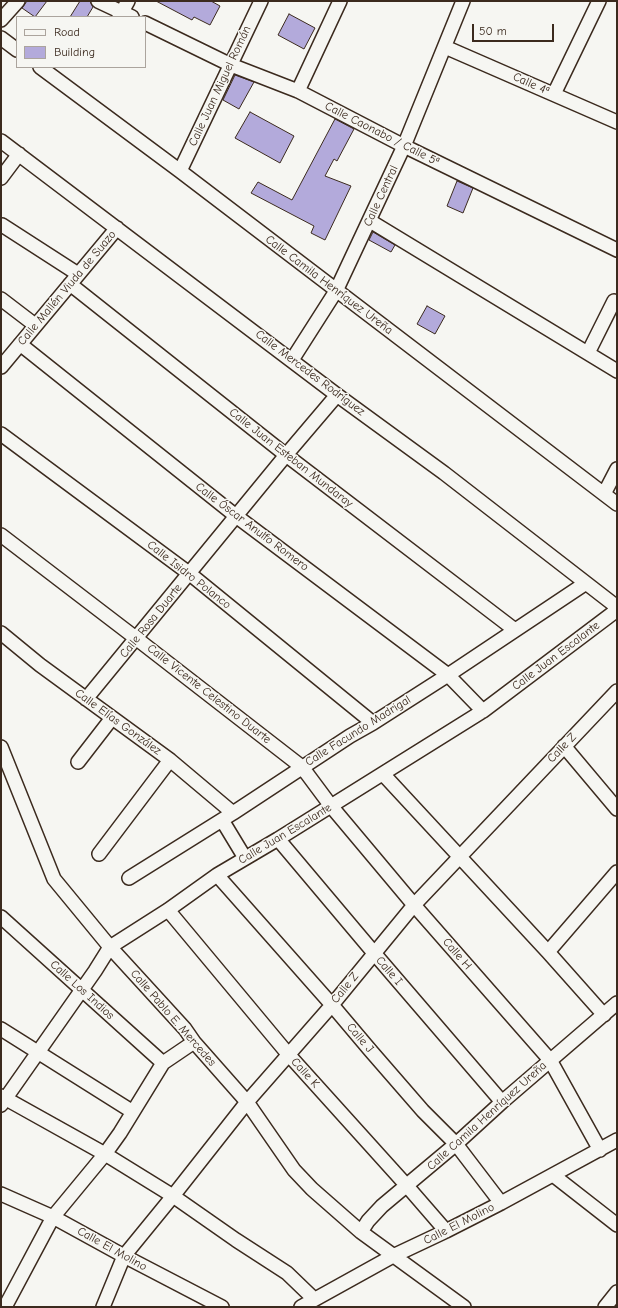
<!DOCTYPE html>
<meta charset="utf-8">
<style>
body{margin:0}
#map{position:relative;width:618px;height:1308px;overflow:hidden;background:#f6f6f2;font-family:"Comic Neue",sans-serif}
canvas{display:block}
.frame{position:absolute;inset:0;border:2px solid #3b2a1e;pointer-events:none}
.legend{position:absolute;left:16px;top:16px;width:130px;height:52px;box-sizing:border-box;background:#f6f6f2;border:1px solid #aba49d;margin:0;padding:5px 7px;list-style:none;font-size:12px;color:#3b2a1e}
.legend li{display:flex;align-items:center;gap:8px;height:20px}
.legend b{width:20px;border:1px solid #aba49d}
.scale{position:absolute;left:472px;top:24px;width:82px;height:18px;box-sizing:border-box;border:2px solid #3b2a1e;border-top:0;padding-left:5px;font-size:12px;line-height:14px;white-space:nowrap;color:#3b2a1e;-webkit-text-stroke:3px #f6f6f2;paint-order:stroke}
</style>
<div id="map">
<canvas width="618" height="1308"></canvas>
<div class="frame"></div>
<ul class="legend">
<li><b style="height:5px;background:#f6f6f2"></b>Road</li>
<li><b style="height:11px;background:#b3aadb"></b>Building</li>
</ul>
<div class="scale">50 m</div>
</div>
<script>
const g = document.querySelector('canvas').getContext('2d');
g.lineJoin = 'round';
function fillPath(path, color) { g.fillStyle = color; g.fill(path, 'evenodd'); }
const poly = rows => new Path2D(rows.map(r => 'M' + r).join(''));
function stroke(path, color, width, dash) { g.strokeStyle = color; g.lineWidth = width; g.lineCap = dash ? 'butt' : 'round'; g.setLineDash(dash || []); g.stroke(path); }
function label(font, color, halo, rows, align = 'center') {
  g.font = font + ' "Comic Neue",sans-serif'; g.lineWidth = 3; g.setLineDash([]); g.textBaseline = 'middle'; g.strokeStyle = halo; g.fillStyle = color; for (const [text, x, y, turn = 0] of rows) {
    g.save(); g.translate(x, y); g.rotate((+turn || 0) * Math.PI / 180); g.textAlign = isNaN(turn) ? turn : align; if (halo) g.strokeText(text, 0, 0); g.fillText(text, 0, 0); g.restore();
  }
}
const building = poly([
 [27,1,47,1,35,17,22,8,27,1],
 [80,1,90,1,93,7,87,17,70,17,80,1],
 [156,1,211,1,220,6,210,25,194,17,192,20,156,1],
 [289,14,315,28,304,49,278,35,289,14],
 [235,75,254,82,239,109,223,100,235,75],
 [250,112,294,136,280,163,235,138,250,112],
 [335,119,354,129,337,161,334,159,325,176,351,186,325,240,311,233,314,226,251,193,258,182,292,200,335,119],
 [457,181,473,188,463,213,447,206,457,181],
 [373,232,395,245,391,252,369,240,373,232],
 [427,306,445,316,435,334,417,324,427,306]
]);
const minor = poly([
 [98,1,132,17],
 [119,17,128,1],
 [1,20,18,1],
 [145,23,231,65,298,91,404,146,617,250],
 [1,38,17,50],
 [445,47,617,122],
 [40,67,180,171,617,504],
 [298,91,340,1],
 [554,94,599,1],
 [1,141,337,395,444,473,617,607],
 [180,171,261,1],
 [1,178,19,154],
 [370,221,617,371],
 [2,225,78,274],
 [70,284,286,455,515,630],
 [1,299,35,325],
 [20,344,236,516,448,675,483,711],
 [588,353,614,301],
 [292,360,336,291,404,146,463,1],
 [1,367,117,228],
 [1,434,190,574,373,723],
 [604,494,617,469],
 [1,535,137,639,302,767,331,806,414,905,550,1060,600,1150],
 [1,633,40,665,170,760,233,813],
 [86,699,286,455,337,395],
 [564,746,617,809],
 [1,747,54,879,110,947,185,1029,194,1042,247,1102,294,1170,312,1189,361,1232,464,1307],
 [78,762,112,718],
 [383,774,548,952,604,1015],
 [222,820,245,858],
 [278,839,374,953,502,1102],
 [99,854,170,760],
 [217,875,332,1005,370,1050,423,1111,456,1144,501,1203],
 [129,878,233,813,350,736,373,723,448,675,586,583],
 [168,910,288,1054,407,1186,446,1231],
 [1,917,163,1063],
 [548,952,617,872],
 [1,1029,133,1112],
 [1,1096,105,1154,173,1196,236,1240,287,1273,314,1299],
 [1,1105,95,971,110,947,168,910,217,875,278,839,483,711,617,610],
 [553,1175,617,1225],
 [1,1194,53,1217,124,1256,222,1307],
 [361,1232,368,1221,382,1206,456,1144,502,1102,617,1003],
 [5,1307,53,1217,105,1154,120,1133,163,1063,194,1042],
 [103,1307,124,1256,173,1196,247,1102,332,1005,414,905,617,691],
 [301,1307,393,1256,446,1231,501,1203,617,1140],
 [605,1307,617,1292]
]);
const streetNames = [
 ["Calle 4ª",531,84,24],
 ["Calle Juan Miguel Román",220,86,-65],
 ["Calle Caonabo / Calle 5ª",382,134,27],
 ["Calle Central",381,196,-65],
 ["Calle Camila Henríquez Ureña",329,285,37],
 ["Calle Mallén Viuda de Suazo",67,288,-50],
 ["Calle Mercedes Rodríguez",310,373,37],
 ["Calle Juan Esteban Mundaray",291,458,38],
 ["Calle Óscar Anulfo Romero",252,527,37],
 ["Calle Isidro Polanco",189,575,38],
 ["Calle Rosa Duarte",151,621,-51],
 ["Calle Juan Escalante",556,656,-37],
 ["Calle Vicente Celestino Duarte",209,694,38],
 ["Calle Elías González",118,722,36],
 ["Calle Facundo Madrigal",358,731,-32],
 ["Calle Z",562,748,-46],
 ["Calle Juan Escalante",285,834,-31],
 ["Calle H",457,954,49],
 ["Calle I",389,971,49],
 ["Calle Z",345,988,-51],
 ["Calle Los Indios",82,990,42],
 ["Calle Pablo E. Mercedes",173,1018,49],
 ["Calle J",360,1038,50],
 ["Calle K",305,1073,48],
 ["Calle Camila Henríquez Ureña",487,1116,-42],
 ["Calle El Molino",459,1224,-27],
 ["Calle El Molino",112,1249,29]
];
fillPath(building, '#b3aadb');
stroke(building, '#3b2a1e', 1);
stroke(minor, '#3b2a1e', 16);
stroke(minor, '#f6f6f2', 13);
label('12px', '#3b2a1e', '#f6f6f2', streetNames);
</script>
